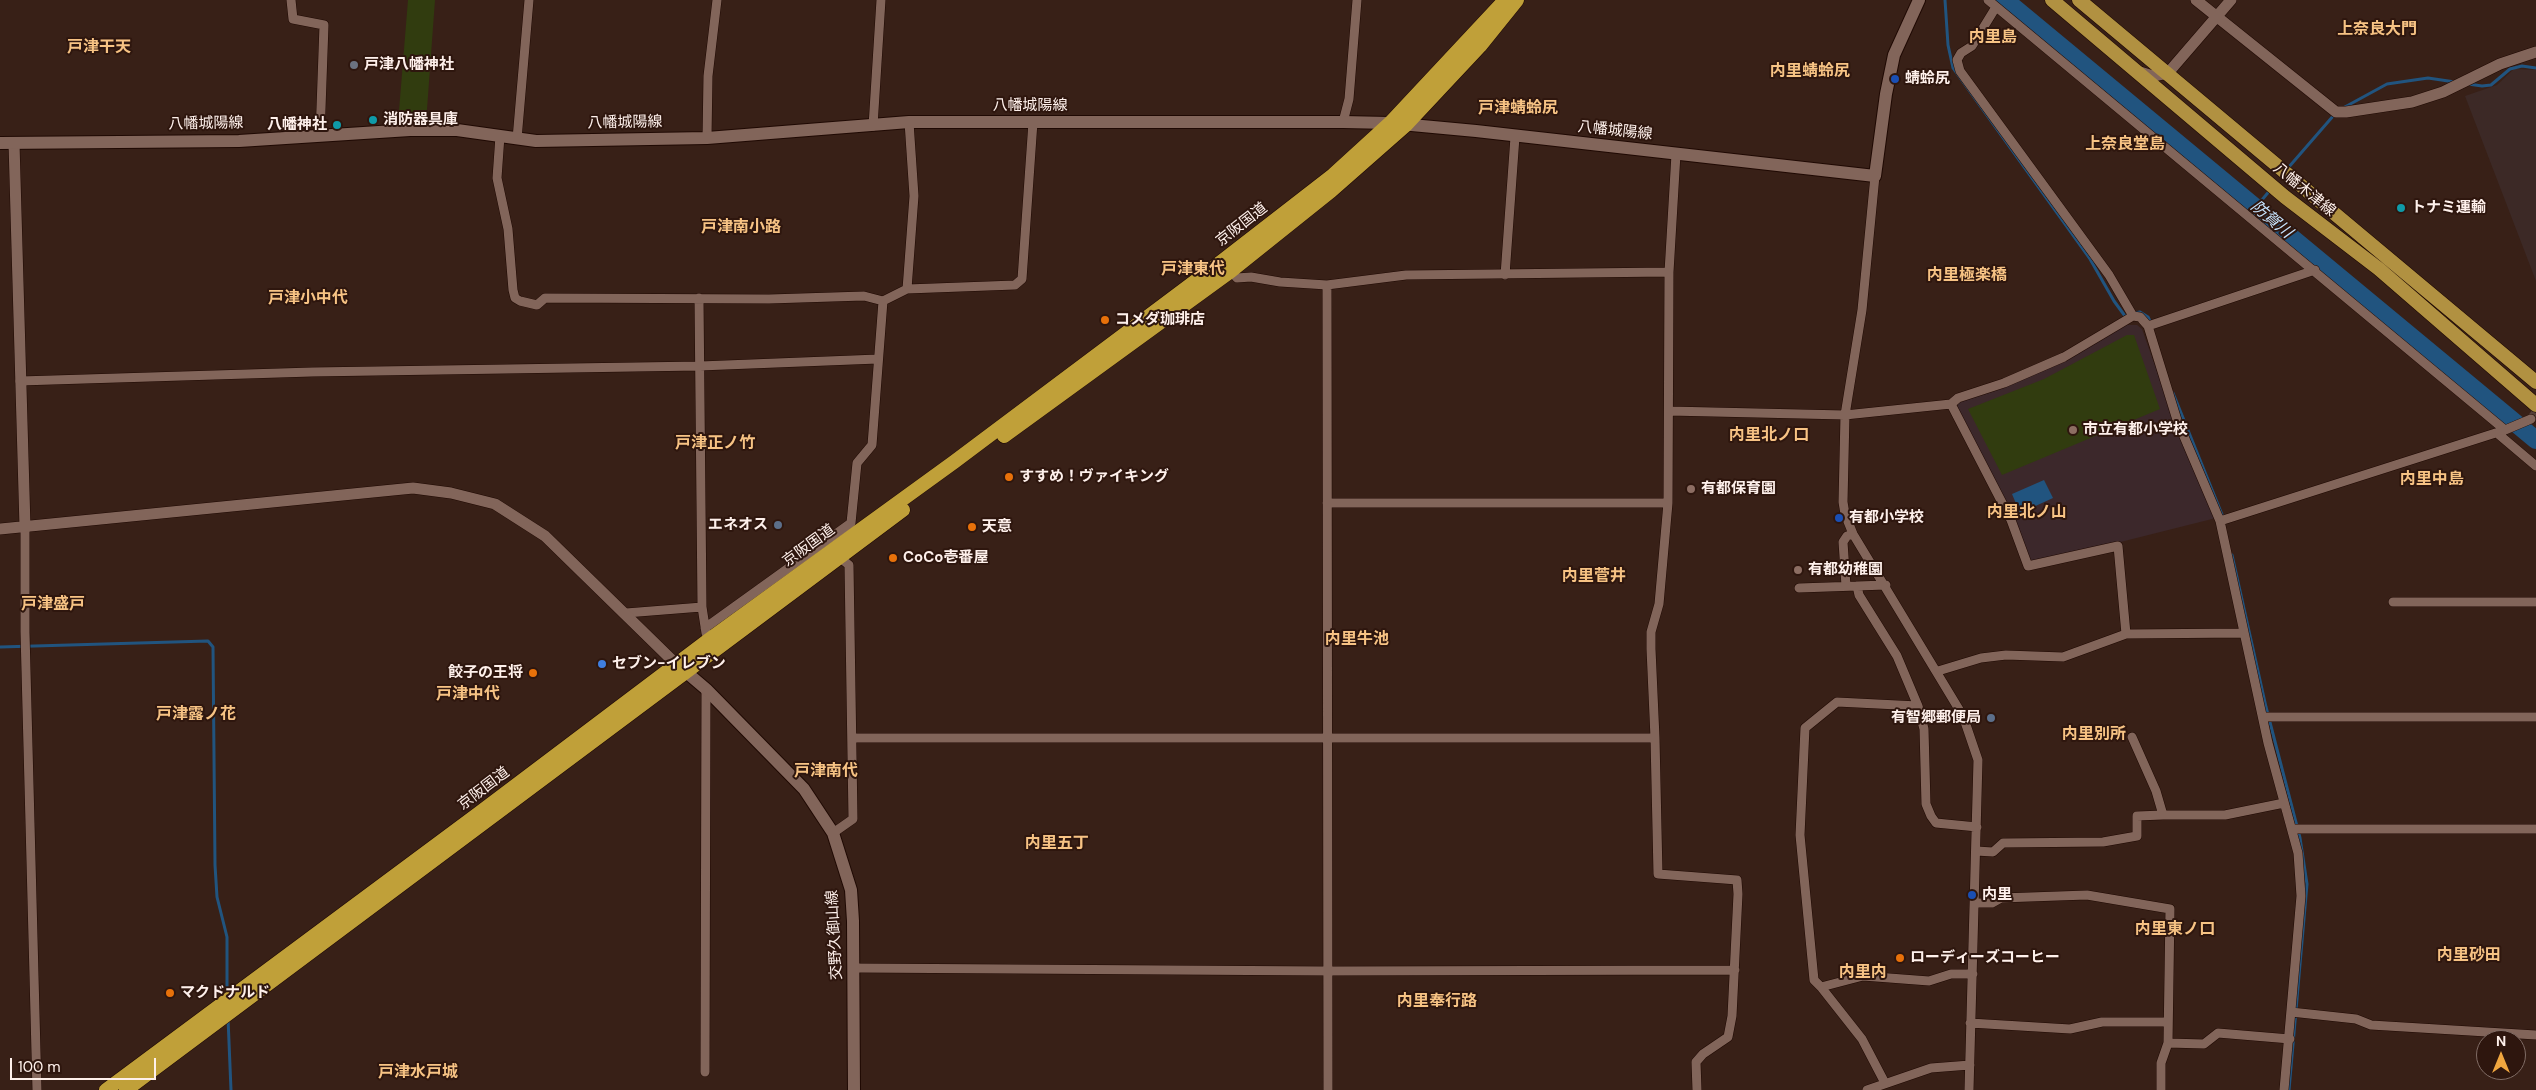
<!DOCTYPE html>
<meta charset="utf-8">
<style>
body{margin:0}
#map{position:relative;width:2536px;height:1090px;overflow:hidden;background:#382017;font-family:"DM Sans",sans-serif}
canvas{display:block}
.north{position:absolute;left:2476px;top:1030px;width:50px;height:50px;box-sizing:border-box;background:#2e160e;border:1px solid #816d66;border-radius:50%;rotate:0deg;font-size:14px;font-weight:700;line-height:20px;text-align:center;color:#fef0eb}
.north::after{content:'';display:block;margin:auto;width:18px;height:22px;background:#f0a63f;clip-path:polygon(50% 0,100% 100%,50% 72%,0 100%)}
.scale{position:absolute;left:10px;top:1058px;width:146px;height:22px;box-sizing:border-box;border:2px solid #fef0eb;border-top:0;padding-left:6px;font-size:15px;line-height:18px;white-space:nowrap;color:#fef0eb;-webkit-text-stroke:4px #2e160e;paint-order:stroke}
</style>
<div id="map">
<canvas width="2536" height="1090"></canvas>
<div class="north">N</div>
<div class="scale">100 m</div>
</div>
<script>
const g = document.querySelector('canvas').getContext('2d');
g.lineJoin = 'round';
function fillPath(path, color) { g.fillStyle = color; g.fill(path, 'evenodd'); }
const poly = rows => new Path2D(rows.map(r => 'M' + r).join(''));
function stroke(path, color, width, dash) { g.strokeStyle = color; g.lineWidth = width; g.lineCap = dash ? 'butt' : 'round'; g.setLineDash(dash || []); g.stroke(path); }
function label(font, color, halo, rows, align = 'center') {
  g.font = font + ' "DM Sans","Noto Sans JP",sans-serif'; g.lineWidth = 4; g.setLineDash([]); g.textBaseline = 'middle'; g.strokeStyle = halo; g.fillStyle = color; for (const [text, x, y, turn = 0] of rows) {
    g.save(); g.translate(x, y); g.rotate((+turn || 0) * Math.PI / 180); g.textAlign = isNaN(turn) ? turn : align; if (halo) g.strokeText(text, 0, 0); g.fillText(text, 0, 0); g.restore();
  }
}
const industrial = poly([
 [2514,69,2536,70,2536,281,2465,96,2497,85]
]);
const education = poly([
 [2125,325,2137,325,2142,329,2184,448,2216,518,2037,563,2029,560,2019,528,1958,412,1958,402]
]);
const green = poly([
 [408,0,435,0,426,123,398,123],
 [2127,335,2134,335,2160,409,2002,475,1968,409,2044,379]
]);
const water = poly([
 [2044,480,2053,498,2020,513,2012,494]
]);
const stream = poly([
 [1945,0,1948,45,1953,68,2090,259,2114,301,2125,316,2129,315],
 [2468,84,2482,86,2491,85,2510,69,2522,66,2536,68],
 [2343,108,2387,84,2428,78,2455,82],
 [2288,168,2334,115],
 [2256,207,2271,189],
 [2135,313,2140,312,2148,317,2151,323],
 [2173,393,2223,517],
 [2232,555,2266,707,2300,838,2307,884,2289,1090],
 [0,647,208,641,213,647,215,865,217,897,227,937,227,995],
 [228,1018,231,1090]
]);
const river = poly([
 [2005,0,2536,440]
]);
const minorTunnel = poly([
 [2531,419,2536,413]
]);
const minor = poly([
 [291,0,293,19,324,25,320,136],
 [1988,0,2505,430],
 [1996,7,1972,46,1961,53,1957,60,1960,71,2109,275,2133,316,2140,317,2148,326,2177,420,2220,521,2268,743,2298,853,2301,896,2284,1090],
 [1343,122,1349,99,1357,0],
 [873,126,881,0],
 [500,136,497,178,508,229,513,290,515,298,520,301,537,305,545,298,769,299,864,296,883,301,907,289,1015,285,1022,279,1033,122],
 [707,138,708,76,717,0],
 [517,139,529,0],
 [1676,154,1669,272,1668,503,1659,604,1651,632,1651,649,1655,738,1658,874,1737,880,1738,894,1732,1016,1728,1037,1703,1054,1696,1062,1697,1090],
 [1875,176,1862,310,1845,415,1843,502,1845,514,1853,534,1963,716,1978,760,1969,1090],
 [1231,271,1237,278,1251,277,1280,282,1327,285,1406,275,1669,272],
 [1505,275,1515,137],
 [1327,285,1328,1090],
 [907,289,914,196,909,122],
 [699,298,702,607,706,633],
 [2148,326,2315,270],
 [20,381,312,372,700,366,878,359],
 [1951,404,2011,520,2028,566,2118,546,2126,634],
 [1669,411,1845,415,1951,404,1958,398,2004,383,2064,357,2133,316],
 [2497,433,2536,466],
 [1327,503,1668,503],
 [2220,521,2505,430,2531,419],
 [25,527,25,632,37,1090],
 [1846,586,1843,542,1847,536,1853,534],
 [1857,586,1859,595,1897,656,1918,706,1924,729,1926,804,1931,816,1936,823,1977,827],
 [1799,588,1886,585],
 [2393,602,2536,602],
 [626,613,702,607],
 [705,628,851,523,857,463,872,445,883,301],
 [1938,671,1981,658,2006,655,2063,657,2126,634,2244,633],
 [2263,717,2536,717],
 [2132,737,2156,791,2163,815,2225,815,2284,803],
 [853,738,1655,738],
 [2293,829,2536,829],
 [833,833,853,819,849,565,839,557],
 [1976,851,1993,852,2003,843,2103,842,2137,836,2137,816,2163,815],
 [1975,903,1992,903,2001,898,2087,895,2170,909,2168,1043,2161,1063,2161,1090],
 [854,968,1328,971,1735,970],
 [1821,987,1814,980,1800,835,1805,728,1837,702,1918,706],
 [2291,1012,2356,1019,2371,1025,2536,1035],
 [1970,1023,2070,1029,2102,1022,2168,1022],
 [2168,1043,2204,1044,2218,1033,2290,1039],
 [705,1072,706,689],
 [1885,1083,1862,1039,1821,987,1863,976,1929,981,1951,974,1973,974],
 [1867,1090,1931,1068,1970,1065]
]);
const tertiary = poly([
 [2196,0,2336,112,2346,112,2412,102,2443,92,2500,64,2536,52],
 [2140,72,2153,76,2168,73,2231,0],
 [14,143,25,527],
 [0,529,413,488,451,493,495,504,545,536,676,664]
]);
const secondary = poly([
 [0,143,239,141,410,130,457,130,536,141,707,138,909,122,1343,122,1390,123,1476,131,1875,176,1886,94,1894,55,1919,0],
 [679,666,706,689,804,789,833,833,851,890,853,921,854,1090]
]);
const primary = poly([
 [2052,0,2285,197,2379,269,2536,405],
 [2079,0,2536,382]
]);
const trunk = poly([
 [1004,436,1231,271,1331,191,1406,125,1480,46,1517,0],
 [106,1090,479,813,707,641,954,462,1222,261,1333,175,1390,123,1505,0],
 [126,1090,903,510]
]);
const markers = [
 [354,65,5,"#6b7280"],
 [1895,79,5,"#1a4fb4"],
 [373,120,5,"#0f9aa8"],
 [337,125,5,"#0f9aa8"],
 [2401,208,5,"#0f9aa8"],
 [1105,320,5,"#e8710a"],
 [2073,430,5,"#8d6e63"],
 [1009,477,5,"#e8710a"],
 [1691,489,5,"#8d6e63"],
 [1839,518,5,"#1a4fb4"],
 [778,525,5,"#5c6f8a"],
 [972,527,5,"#e8710a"],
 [893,558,5,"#e8710a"],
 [1798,570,5,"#8d6e63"],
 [602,664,5,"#3f7fe0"],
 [533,673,5,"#e8710a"],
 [1991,718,5,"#5c6f8a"],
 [1972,895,5,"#1a4fb4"],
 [1900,958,5,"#e8710a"],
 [170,993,5,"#e8710a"]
];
const poiNames = [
 ["戸津八幡神社",364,65],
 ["蜻蛉尻",1905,79],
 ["消防器具庫",383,120],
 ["八幡神社",327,125,"right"],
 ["トナミ運輸",2411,208],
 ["コメダ珈琲店",1115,320],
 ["市立有都小学校",2083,430],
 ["すすめ！ヴァイキング",1019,477],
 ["有都保育園",1701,489],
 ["有都小学校",1849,518],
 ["エネオス",768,525,"right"],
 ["天意",982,527],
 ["CoCo壱番屋",903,558],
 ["有都幼稚園",1808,570],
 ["セブン-イレブン",612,664],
 ["餃子の王将",523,673,"right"],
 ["有智郷郵便局",1981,718,"right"],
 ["内里",1982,895],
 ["ローディーズコーヒー",1910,958],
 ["マクドナルド",180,993]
];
const streetNames = [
 ["八幡城陽線",1030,106],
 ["八幡城陽線",625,123,-1],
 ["八幡城陽線",206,124,-1],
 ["八幡城陽線",1615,131,6],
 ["八幡木津線",2304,190,39],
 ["京阪国道",1242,225,-38],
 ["京阪国道",809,546,-36],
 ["京阪国道",484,789,-37],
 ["交野久御山線",835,935,-93]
];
const neighbourhoodNames = [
 ["上奈良大門",2377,30],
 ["内里島",1993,38],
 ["戸津干天",99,48],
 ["内里蜻蛉尻",1810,72],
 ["戸津蜻蛉尻",1518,109],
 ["上奈良堂島",2125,145],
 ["戸津南小路",741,228],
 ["戸津東代",1193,270],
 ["内里極楽橋",1967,276],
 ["戸津小中代",308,299],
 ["内里北ノ口",1769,436],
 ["戸津正ノ竹",715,444],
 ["内里中島",2432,480],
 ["内里北ノ山",2027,513],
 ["内里菅井",1594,577],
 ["戸津盛戸",53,605],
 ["内里牛池",1357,640],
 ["戸津中代",468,695],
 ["戸津露ノ花",196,715],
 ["内里別所",2094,735],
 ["戸津南代",826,772],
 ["内里五丁",1057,844],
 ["内里東ノ口",2175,930],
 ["内里砂田",2469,956],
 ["内里内",1863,973],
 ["内里奉行路",1437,1002],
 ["戸津水戸城",418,1073]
];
const waterNames = [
 ["防賀川",2271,220,40]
];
fillPath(industrial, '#3c2926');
fillPath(education, '#3c282b');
fillPath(green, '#313c0f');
fillPath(water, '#21547f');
stroke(stream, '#21547f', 3);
stroke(river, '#21547f', 18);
stroke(minorTunnel, '#563f37', 9, [9, 4.5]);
stroke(minor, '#1f0903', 10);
stroke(tertiary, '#1f0903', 12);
stroke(secondary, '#1f0903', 14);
stroke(primary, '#1f0903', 15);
stroke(trunk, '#1f0903', 15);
stroke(minor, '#82655a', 9);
stroke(tertiary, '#82655a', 11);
stroke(secondary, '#82655a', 12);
stroke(primary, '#b19141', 14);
stroke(trunk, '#c0a039', 14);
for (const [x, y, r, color] of markers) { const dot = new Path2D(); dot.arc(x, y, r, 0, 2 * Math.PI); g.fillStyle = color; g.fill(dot); stroke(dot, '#2e160e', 2); }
label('bold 15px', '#fef0eb', '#2e160e', poiNames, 'left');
label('15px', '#fef0eb', '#2e160e', streetNames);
label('bold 16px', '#f7c384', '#2e160e', neighbourhoodNames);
label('italic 16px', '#c7e4ff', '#2e160e', waterNames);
</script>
